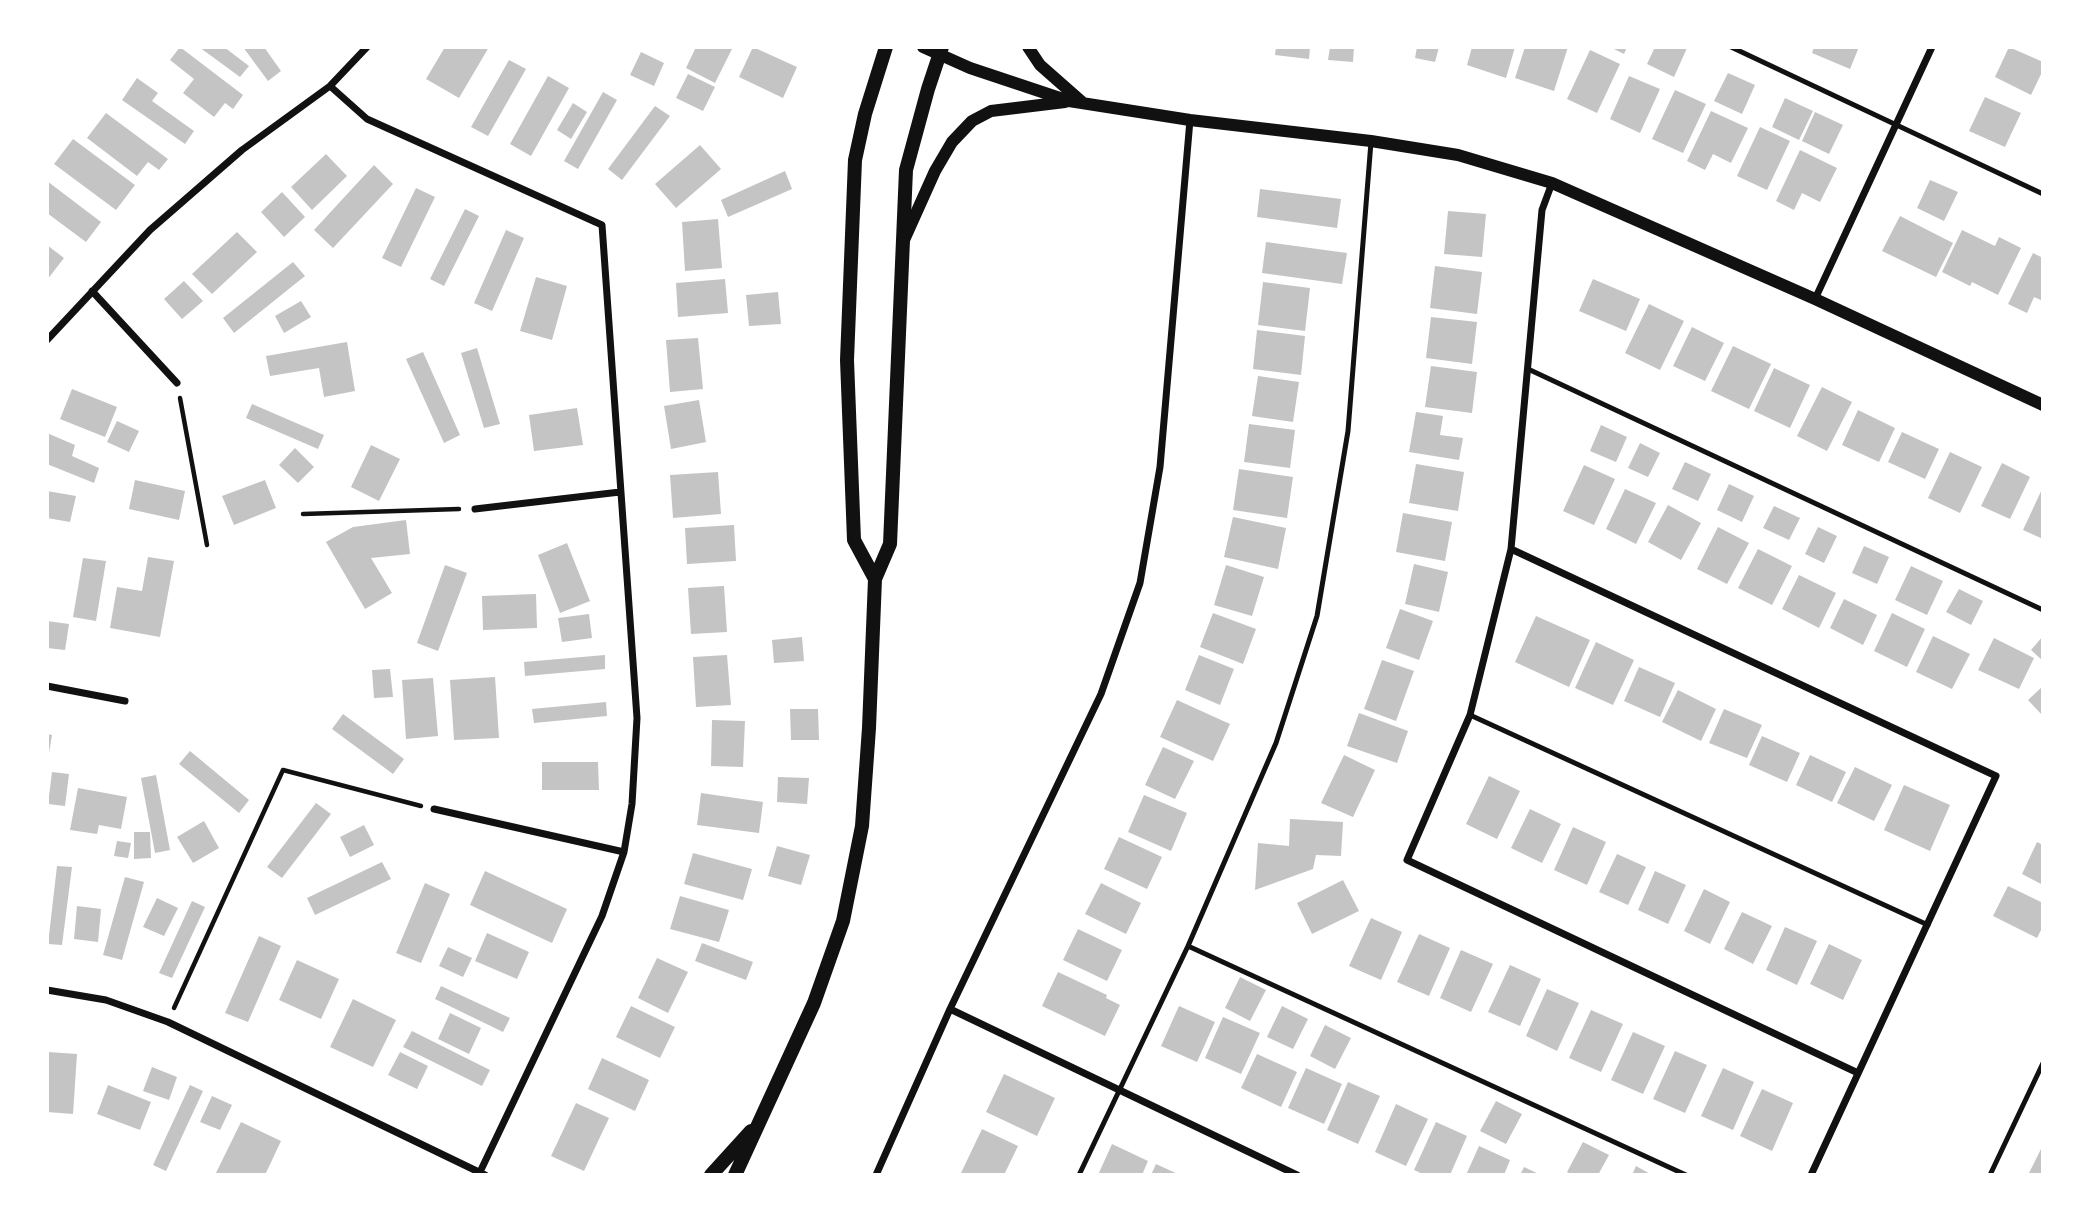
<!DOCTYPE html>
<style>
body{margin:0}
#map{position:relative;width:2090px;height:1222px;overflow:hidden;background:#fff;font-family:Mulish,sans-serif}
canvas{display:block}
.frame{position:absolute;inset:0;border:49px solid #fff;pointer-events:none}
</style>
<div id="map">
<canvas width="2090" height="1222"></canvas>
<div class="frame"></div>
</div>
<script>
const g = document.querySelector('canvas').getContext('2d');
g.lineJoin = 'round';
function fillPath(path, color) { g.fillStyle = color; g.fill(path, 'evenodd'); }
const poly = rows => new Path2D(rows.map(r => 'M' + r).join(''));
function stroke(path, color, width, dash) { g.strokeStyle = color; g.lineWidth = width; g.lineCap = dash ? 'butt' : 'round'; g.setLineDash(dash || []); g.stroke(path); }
const building = poly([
 [180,47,243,95,233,109,225,103,214,117,183,93,194,79,170,60],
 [199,47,224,47,249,66,240,77],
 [243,47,264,47,281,71,268,81],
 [445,47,489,47,459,98,426,79],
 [696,47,733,47,715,83,686,68],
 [753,47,797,67,783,98,739,77],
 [1276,47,1310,47,1309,59,1275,55],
 [1330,47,1354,47,1353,62,1328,60],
 [1417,47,1439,47,1435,62,1415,58],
 [1472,47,1515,47,1506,78,1467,65],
 [1525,47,1568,47,1554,91,1515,78],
 [1610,47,1627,47,1624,54],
 [1655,47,1687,48,1674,77,1647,64],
 [1814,47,1859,47,1850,69,1812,53],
 [2009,47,2043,62,2043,70,2031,95,1995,77],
 [1590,50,1620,64,1597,113,1567,99],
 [641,52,664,63,654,86,630,75],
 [509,60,526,69,488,136,471,127],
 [1728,73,1755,85,1742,114,1714,101],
 [688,74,715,87,703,111,676,98],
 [548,76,569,88,531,156,510,144],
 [1629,76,1660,89,1640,133,1610,119],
 [137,78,158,93,152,101,194,131,185,144,122,100],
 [1675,90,1706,104,1683,153,1652,139],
 [603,92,617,100,578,169,564,161],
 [1985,97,2021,113,2005,147,1969,131],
 [1785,98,1813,111,1799,140,1772,127],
 [573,103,587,112,571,139,557,130],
 [655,106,670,116,622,180,608,169],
 [1711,111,1748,128,1731,163,1713,154,1705,170,1687,161],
 [1815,112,1843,125,1829,154,1802,141],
 [106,113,168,159,159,170,148,162,137,176,87,138],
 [1760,127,1790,141,1767,190,1737,176],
 [73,139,135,185,116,210,54,164],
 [700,145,721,169,676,208,655,184],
 [1800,150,1837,168,1820,202,1802,193,1794,210,1776,201],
 [326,154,347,176,312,210,291,187],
 [374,165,393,184,333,248,314,230],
 [785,171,792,189,728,217,721,200],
 [1930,180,1958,192,1944,221,1917,208],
 [47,181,101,222,86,242,47,213],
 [416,188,435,197,401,267,382,258],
 [1260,189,1341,199,1337,228,1257,217],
 [282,192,305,217,284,237,261,212],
 [465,209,479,216,444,286,430,279],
 [1448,211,1486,214,1482,257,1444,254],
 [1900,216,1953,243,1936,277,1882,251],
 [718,219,722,268,685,271,682,222],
 [506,230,524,238,492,311,474,303],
 [1962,230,1995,246,1999,237,2021,248,1998,295,1972,282,1970,286,1942,272],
 [237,232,257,252,212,294,192,274],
 [1266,242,1347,253,1342,284,1262,273],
 [47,245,64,258,47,280],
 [2033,253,2043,258,2043,301,2034,297,2027,313,2008,304],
 [293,262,305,276,234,333,223,318],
 [1435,266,1482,272,1477,314,1430,308],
 [536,277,567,286,552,340,520,331],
 [725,279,728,313,678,317,676,283],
 [1593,279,1640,299,1626,331,1579,311],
 [184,281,203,301,182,319,164,299],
 [1263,282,1310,288,1305,331,1258,325],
 [778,292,781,324,749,326,746,295],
 [301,301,311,317,284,333,275,316],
 [1649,304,1684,321,1660,370,1625,353],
 [1431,317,1477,322,1472,364,1426,358],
 [1692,327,1724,343,1705,381,1673,366],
 [1257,330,1305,336,1301,375,1253,369],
 [698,338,703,389,670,392,666,340],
 [347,342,355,391,324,397,319,368,270,376,266,356],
 [1733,346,1771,364,1749,409,1711,391],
 [477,348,500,424,484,428,461,353],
 [423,352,460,435,444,443,406,359],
 [1431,366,1477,372,1472,413,1425,407],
 [1774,368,1810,385,1790,428,1754,411],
 [1258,376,1299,382,1293,422,1252,416],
 [1822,387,1852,402,1827,451,1797,436],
 [72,389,117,407,105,437,60,419],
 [699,400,706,442,671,449,664,406],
 [252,404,324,435,318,449,246,418],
 [577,408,583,445,534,451,529,415],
 [1858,410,1895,428,1879,462,1842,445],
 [1416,412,1443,416,1440,435,1463,438,1459,460,1409,452],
 [117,421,139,431,129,452,107,442],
 [1249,424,1295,430,1290,468,1244,462],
 [1601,425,1627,437,1616,462,1590,451],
 [1902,432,1939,449,1925,479,1888,462],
 [47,433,75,445,72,456,99,468,94,483,47,464],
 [1640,443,1660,453,1648,477,1628,468],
 [371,445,400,459,379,501,351,487],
 [295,448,314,467,298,483,279,465],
 [1950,452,1982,467,1960,513,1928,498],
 [1685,462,1711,474,1698,501,1672,489],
 [2002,463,2030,477,2010,519,1981,506],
 [1416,464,1464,472,1458,511,1409,503],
 [1584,465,1615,479,1594,525,1563,511],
 [1239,469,1293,477,1287,518,1233,510],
 [718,472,721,514,673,518,670,475],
 [135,480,185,491,179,520,129,509],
 [265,480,276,508,234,525,222,496],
 [1729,484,1754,496,1742,522,1717,510],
 [2043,487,2043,539,2023,530],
 [1625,489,1656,503,1636,544,1606,529],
 [47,491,76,496,70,522,47,518],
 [1668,505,1701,523,1681,560,1648,542],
 [1774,506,1800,518,1789,540,1763,528],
 [1403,513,1452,522,1445,561,1396,552],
 [1233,517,1286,528,1278,569,1224,557],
 [406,520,410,554,371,558,392,593,365,609,326,542,353,527],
 [734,525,736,561,687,564,685,528],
 [1718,527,1749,543,1727,584,1697,569],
 [1818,527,1837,536,1824,563,1805,554],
 [567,543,590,601,560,613,538,555],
 [1864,546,1889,557,1877,584,1852,573],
 [1758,549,1792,566,1772,605,1738,588],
 [148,557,174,561,160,637,110,628,117,587,142,591],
 [83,558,106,561,96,621,73,617],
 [1414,564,1448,572,1439,612,1405,604],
 [445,565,467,573,438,651,417,643],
 [1226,565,1264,577,1252,616,1214,605],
 [1911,566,1943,581,1927,615,1895,600],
 [1799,575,1836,593,1819,628,1782,609],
 [724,586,727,632,691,634,688,588],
 [1959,589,1983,601,1971,625,1946,612],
 [536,594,537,628,483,630,482,596],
 [1844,599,1877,615,1863,645,1830,628],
 [1400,609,1433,621,1419,660,1386,648],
 [1213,613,1256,629,1243,664,1200,647],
 [1892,613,1925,629,1907,667,1874,651],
 [589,614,592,638,562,642,558,618],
 [1536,616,1590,640,1569,687,1515,662],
 [47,621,69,624,65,650,47,648],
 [1933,636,1970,654,1952,689,1916,672],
 [2043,636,2043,661,2031,650],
 [802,637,804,661,774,663,772,640],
 [1994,638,2034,658,2019,689,1978,670],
 [1596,642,1634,660,1613,705,1575,688],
 [605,655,605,669,525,676,524,662],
 [727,655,731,705,696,707,693,657],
 [1199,655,1234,669,1220,705,1185,690],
 [1382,660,1414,671,1396,721,1364,709],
 [1639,667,1675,683,1660,717,1624,701],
 [390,669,393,697,374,698,372,670],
 [495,677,499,738,454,740,450,680],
 [433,678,438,736,406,739,402,680],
 [2043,686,2043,716,2028,700],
 [1678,690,1716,709,1701,741,1662,722],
 [1177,700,1230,724,1213,761,1160,737],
 [606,702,607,716,534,723,532,709],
 [790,709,818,709,819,740,791,740],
 [1724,709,1762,725,1747,758,1709,743],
 [1359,713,1408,731,1397,763,1347,746],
 [343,714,404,759,393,774,332,729],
 [712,720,745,721,743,767,711,766],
 [47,734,52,735,49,753,47,753],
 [1762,736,1800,753,1787,782,1749,765],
 [1163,747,1194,761,1175,799,1145,785],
 [190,751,249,800,239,813,179,764],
 [1344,755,1375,770,1353,817,1321,803],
 [1810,755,1846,772,1832,802,1796,785],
 [542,762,598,762,599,790,542,790],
 [1855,767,1892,785,1874,821,1837,803],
 [52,772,69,774,65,806,48,804],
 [156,775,170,850,155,853,141,778],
 [1489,776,1520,791,1497,839,1466,824],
 [778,777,809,778,807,804,777,802],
 [1904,785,1950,805,1930,851,1884,830],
 [78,788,127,797,121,829,99,825,97,834,70,830],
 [701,793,763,802,759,833,697,825],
 [1144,795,1187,813,1171,851,1128,832],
 [316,803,331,814,282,878,267,867],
 [1530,809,1561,824,1542,863,1511,848],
 [1290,819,1343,822,1341,856,1316,855,1313,869,1255,890,1258,843,1289,846],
 [204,821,219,848,193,863,177,837],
 [364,825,374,845,350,857,340,837],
 [1573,827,1606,842,1587,885,1554,870],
 [134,832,150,832,151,858,134,859],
 [1119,837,1162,857,1147,889,1104,869],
 [117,841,131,843,128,858,114,856],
 [2037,842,2043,845,2043,885,2022,874],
 [777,846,810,855,801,885,768,876],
 [693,853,752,869,743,900,684,884],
 [1617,854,1646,867,1628,905,1599,892],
 [382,862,391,879,315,915,307,898],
 [57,866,72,867,62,945,48,944],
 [485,871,567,909,552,943,470,905],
 [1655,871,1686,885,1668,924,1638,910],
 [125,877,144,882,122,960,103,955],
 [1343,880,1359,911,1312,934,1297,903],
 [425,883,450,894,421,963,396,953],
 [1101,883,1141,903,1126,934,1085,914],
 [2008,886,2043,903,2043,926,2037,938,1993,916],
 [1704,889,1730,902,1710,944,1684,931],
 [680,896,729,910,719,942,670,929],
 [157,898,178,908,164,936,143,927],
 [192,901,205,907,172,978,159,973],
 [77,906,101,909,98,942,74,939],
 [1742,912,1772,926,1753,964,1724,949],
 [1371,918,1402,932,1381,980,1349,966],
 [1785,927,1817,941,1797,985,1766,970],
 [1078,929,1122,950,1107,981,1063,960],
 [487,933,529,952,517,979,475,961],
 [1419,934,1450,948,1429,996,1397,982],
 [259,936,281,946,248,1022,225,1013],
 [702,943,753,962,746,980,695,961],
 [1829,944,1862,960,1843,1000,1810,984],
 [448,947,472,958,463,977,439,966],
 [1461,950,1493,964,1471,1012,1440,998],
 [657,958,688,972,668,1013,638,998],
 [297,960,339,979,321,1019,279,1000],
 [1510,965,1541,979,1520,1026,1488,1012],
 [1058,972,1107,995,1106,998,1120,1005,1105,1036,1042,1006],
 [1240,977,1266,990,1250,1021,1225,1008],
 [441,986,510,1018,503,1032,435,999],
 [1547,989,1579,1003,1557,1051,1526,1036],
 [353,999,396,1020,373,1067,330,1047],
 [631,1006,675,1027,660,1058,616,1037],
 [1179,1006,1215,1022,1197,1062,1161,1046],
 [1282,1006,1308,1019,1293,1049,1267,1037],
 [1591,1010,1623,1024,1601,1072,1569,1058],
 [450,1013,481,1028,469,1054,438,1039],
 [1223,1017,1260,1033,1241,1074,1205,1058],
 [1325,1025,1351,1038,1335,1069,1310,1056],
 [412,1031,490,1070,482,1086,403,1047],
 [1633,1032,1665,1046,1643,1094,1611,1080],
 [1675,1051,1707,1065,1685,1113,1653,1099],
 [48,1052,77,1054,73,1114,47,1112],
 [400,1052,428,1066,417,1089,388,1075],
 [1257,1054,1297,1072,1281,1107,1241,1088],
 [602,1058,649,1080,635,1111,588,1089],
 [152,1067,177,1077,169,1100,143,1091],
 [1306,1068,1342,1084,1324,1124,1288,1108],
 [1723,1068,1754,1082,1733,1130,1701,1116],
 [1004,1074,1055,1098,1037,1136,986,1112],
 [1348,1082,1380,1096,1358,1144,1327,1130],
 [108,1085,151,1102,140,1130,97,1114],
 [190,1085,203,1091,166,1171,153,1165],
 [1762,1089,1793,1103,1772,1151,1740,1136],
 [212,1096,232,1105,220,1130,200,1122],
 [1496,1101,1522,1114,1506,1144,1480,1131],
 [576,1103,609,1118,584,1171,551,1156],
 [1396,1104,1428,1119,1406,1166,1375,1152],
 [241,1122,281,1141,265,1175,215,1175],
 [1436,1122,1467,1136,1450,1175,1425,1175,1414,1170],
 [982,1129,1018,1146,1004,1175,966,1175,961,1173],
 [1583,1142,1609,1155,1598,1175,1572,1175,1567,1172],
 [1112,1144,1148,1161,1142,1175,1098,1175],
 [2043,1145,2043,1175,2028,1175],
 [1479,1146,1510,1160,1504,1175,1466,1175],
 [1156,1164,1180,1175,1151,1175],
 [1636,1166,1652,1175,1632,1175],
 [1524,1167,1541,1175,1520,1175]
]);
const path = poly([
 [180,398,207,545],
 [303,514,459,509],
 [174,1008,283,770,421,806]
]);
const service = poly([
 [1731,47,2043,194],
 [1528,369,2043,610],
 [1470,715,1928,925],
 [1188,946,1686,1175],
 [1079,1175,1188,946,1276,743,1317,616,1348,431,1371,142],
 [1990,1175,2043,1063]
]);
const minor = poly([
 [330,86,367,119,602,225,637,718,632,804,624,852,602,916,480,1172],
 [1552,183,1542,210,1511,549,1470,715,1407,860,1858,1073],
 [92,291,177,383],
 [1815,299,1932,47],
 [47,340,150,230,242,150,330,86,367,47],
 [475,509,620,492],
 [1511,549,1996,776,1811,1175],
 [47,686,125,701],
 [434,809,624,852],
 [47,990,106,1000,168,1022,485,1175],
 [950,1009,1297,1175],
 [876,1175,950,1009,1101,694,1140,583,1160,467,1190,120]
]);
const tertiary = poly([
 [923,47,970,68,1069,101,1190,120,1371,141,1458,155,1552,183,1815,299,2043,405],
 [1028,47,1040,65,1082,102],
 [904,240,935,171,952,142,972,121,991,111,1065,102]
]);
const secondary = poly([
 [875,579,854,540,847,360,855,160,865,114,886,47],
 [711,1175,751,1131],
 [735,1175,814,1003,843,921,862,826,869,728,875,579,890,544,906,170,928,89,942,47]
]);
fillPath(building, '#c4c4c4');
stroke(path, '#111', 4.5);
stroke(service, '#111', 5);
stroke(minor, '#111', 7);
stroke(tertiary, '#111', 12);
stroke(secondary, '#111', 14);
</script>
